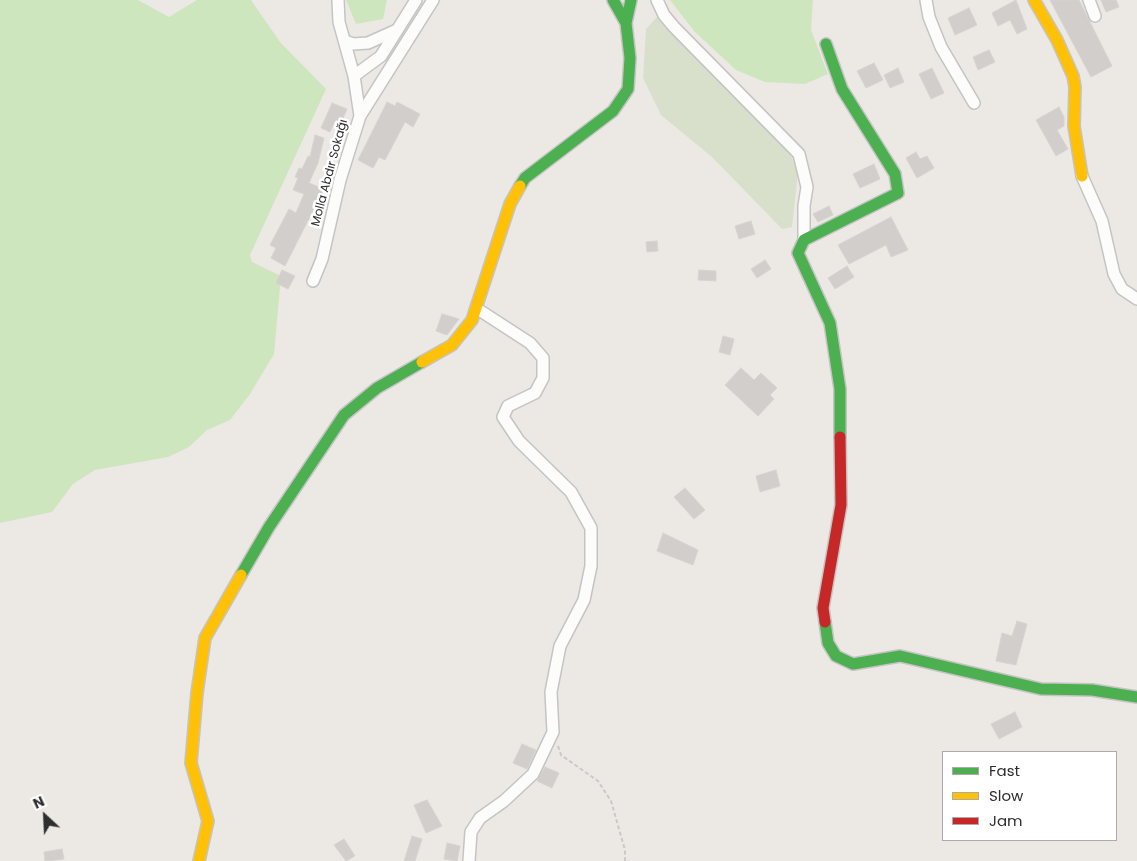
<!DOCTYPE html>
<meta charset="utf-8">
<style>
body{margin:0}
#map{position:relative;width:1137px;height:861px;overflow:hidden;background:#ece8e4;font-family:Poppins,sans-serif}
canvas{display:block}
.legend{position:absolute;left:942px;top:751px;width:175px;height:90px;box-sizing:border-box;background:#fff;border:1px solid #ababab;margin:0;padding:6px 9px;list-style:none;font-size:15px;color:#2e2e2e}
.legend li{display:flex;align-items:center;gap:10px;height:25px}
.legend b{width:25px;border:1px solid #ababab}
.north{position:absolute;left:20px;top:791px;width:50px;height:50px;-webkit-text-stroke:4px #fff;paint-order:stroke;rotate:335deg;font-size:14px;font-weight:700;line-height:20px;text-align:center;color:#2e2e2e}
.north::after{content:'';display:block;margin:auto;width:18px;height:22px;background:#2e2e2e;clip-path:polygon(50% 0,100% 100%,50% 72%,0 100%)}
</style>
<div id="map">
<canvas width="1137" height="861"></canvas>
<ul class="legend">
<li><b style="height:6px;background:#4caf50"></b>Fast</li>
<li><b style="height:6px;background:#ffc107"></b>Slow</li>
<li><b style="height:6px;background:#c62828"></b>Jam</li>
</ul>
<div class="north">N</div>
</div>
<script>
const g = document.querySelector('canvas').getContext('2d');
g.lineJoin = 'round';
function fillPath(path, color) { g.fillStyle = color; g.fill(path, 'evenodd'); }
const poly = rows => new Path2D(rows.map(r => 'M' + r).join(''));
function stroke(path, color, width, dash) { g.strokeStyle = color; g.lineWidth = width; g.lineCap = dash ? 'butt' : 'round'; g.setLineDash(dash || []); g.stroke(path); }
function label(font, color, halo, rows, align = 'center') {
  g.font = font + ' Poppins,sans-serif'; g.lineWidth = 5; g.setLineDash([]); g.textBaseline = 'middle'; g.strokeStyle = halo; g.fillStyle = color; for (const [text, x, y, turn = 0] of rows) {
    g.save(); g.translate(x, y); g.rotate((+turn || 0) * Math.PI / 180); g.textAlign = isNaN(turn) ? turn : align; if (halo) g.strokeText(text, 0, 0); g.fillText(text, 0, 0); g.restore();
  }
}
const green = poly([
 [0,0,138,0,169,17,197,0,251,0,280,42,326,89,250,255,252,262,281,276,274,354,250,394,230,420,207,430,189,447,168,457,95,470,73,484,52,512,0,523],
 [346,0,387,0,383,19,356,24],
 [670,0,813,0,811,30,828,74,805,84,765,82,736,70,695,32]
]);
const cemetery = poly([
 [657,17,790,153,798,173,792,227,782,229,712,157,661,115,643,78,646,29]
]);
const building = poly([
 [1016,0,1027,29,1017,34,1010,20,998,26,992,13,1016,0],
 [1050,0,1079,0,1112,66,1091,77,1050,0],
 [1101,0,1116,0,1119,7,1106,12,1101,0],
 [969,8,977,25,955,35,948,18,969,8],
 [989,50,995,62,978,70,973,57,989,50],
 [874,63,883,80,866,88,857,71,874,63],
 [898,68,904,82,890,88,884,75,898,68],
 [932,68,944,93,931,99,919,74,932,68],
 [387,102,395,106,397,102,420,114,413,127,405,122,385,160,379,157,373,168,358,160,387,102],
 [332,103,347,109,341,123,336,120,330,132,321,128,332,103],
 [1059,107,1064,117,1064,126,1057,130,1068,149,1056,156,1036,120,1059,107],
 [315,135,324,138,318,163,309,183,324,189,285,266,271,258,276,248,270,245,289,209,296,213,304,194,293,190,298,178,295,177,299,168,302,169,308,156,310,157,315,135],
 [916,152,920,159,927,156,934,168,917,178,906,158,916,152],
 [874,164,880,179,860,188,853,174,874,164],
 [829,206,833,215,818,222,813,214,829,206],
 [891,217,908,250,891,257,886,245,849,264,838,245,891,217],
 [751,221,755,234,739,239,735,226,751,221],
 [657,241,658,251,647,252,646,242,657,241],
 [765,260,771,269,757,278,751,269,765,260],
 [847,266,854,277,835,289,828,278,847,266],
 [282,270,295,276,288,289,276,283,282,270],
 [699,270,716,271,716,281,698,280,699,270],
 [442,314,459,319,447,335,436,331,442,314],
 [723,336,734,339,730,355,719,352,723,336],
 [741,368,754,380,761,373,777,388,770,395,774,399,758,416,725,385,741,368],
 [776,470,780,486,760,492,756,476,776,470],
 [685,488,705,510,694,519,674,497,685,488],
 [663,533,698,550,693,565,657,551,663,533],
 [1017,621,1027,624,1016,665,996,661,1002,633,1012,636,1017,621],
 [1015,712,1022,727,999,739,991,724,1015,712],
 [522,744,536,750,527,769,513,763,522,744],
 [545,767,559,773,552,788,537,781,545,767],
 [427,800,442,826,426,833,414,805,427,800],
 [412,836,422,839,415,861,404,861,412,836],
 [344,839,355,856,346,861,334,845,344,839],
 [447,843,460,846,457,861,444,859,447,843],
 [62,849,64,859,45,861,44,852,62,849]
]);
const path = poly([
 [558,746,561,755,598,781,611,801,625,850,625,861]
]);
const street = poly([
 [338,0,339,22,354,76,360,116],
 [657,0,664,15,674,27,799,154,807,187,804,206,804,240],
 [926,0,929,17,941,47,974,103],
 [1089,0,1095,16],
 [345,41,353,44,368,43,397,30],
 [354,76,381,56,416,0],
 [1082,176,1102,221,1114,274,1122,289,1137,299],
 [313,281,322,259,340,180,360,116,433,0],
 [469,861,471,832,480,818,504,801,533,774,553,732,551,692,560,646,584,600,591,566,591,528,571,492,519,441,503,417,508,406,535,393,543,378,543,358,530,343,476,308]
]);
const fast = poly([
 [613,0,626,23],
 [826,44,842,89,895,174,898,193,804,240,798,253,830,323,840,389,840,437],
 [520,186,525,178,613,111,628,89,630,58,626,23,631,0],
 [241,575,269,527,344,415,377,388,422,362],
 [825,622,828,643,836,656,853,664,900,656,1041,689,1092,690,1137,697]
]);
const slow = poly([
 [1034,0,1057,40,1073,76,1075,87,1074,126,1082,176],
 [422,362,452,345,472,320,510,204,520,186],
 [199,861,208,821,191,763,197,693,205,638,241,575]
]);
const jam = poly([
 [825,622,823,608,841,505,840,437]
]);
const streetNames = [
 ["Molla Abdır Sokağı",330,173,-75]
];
fillPath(green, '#cee6be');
fillPath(cemetery, '#d8e0cc');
fillPath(building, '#d1cecb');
stroke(building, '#d7d4d0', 1);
stroke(street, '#c5c4c5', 14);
stroke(fast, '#c5c4c5', 14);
stroke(slow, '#c5c4c5', 14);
stroke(jam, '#c5c4c5', 14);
stroke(path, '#c9c9c8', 2, [4, 2.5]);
stroke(street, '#fcfcfb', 11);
stroke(fast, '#4caf50', 11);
stroke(slow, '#ffc107', 11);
stroke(jam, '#c62828', 11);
label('12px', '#2e2e2e', '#fff', streetNames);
</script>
